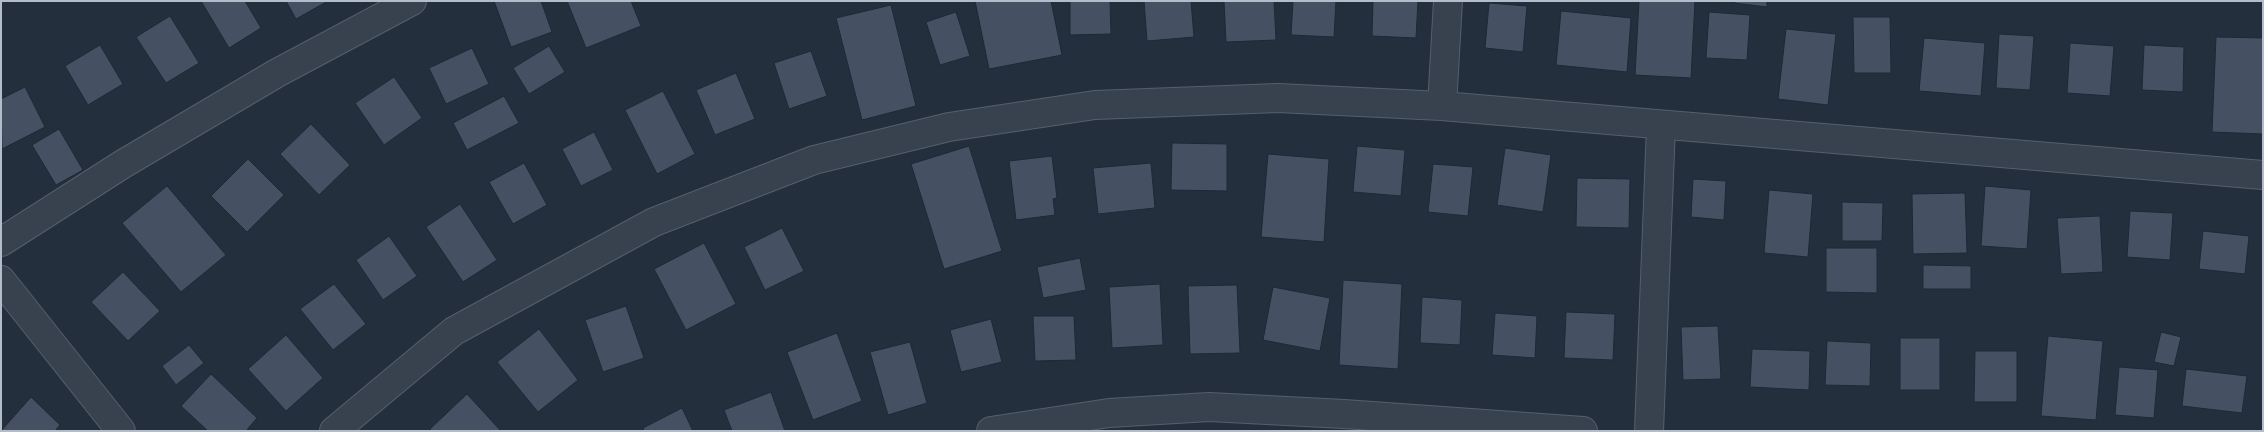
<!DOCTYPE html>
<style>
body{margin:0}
#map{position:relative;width:2264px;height:432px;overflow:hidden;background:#242f3e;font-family:"DejaVu Sans",sans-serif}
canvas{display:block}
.frame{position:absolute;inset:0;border:2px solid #b4bcc9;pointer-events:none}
</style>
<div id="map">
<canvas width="2264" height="432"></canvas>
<div class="frame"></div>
</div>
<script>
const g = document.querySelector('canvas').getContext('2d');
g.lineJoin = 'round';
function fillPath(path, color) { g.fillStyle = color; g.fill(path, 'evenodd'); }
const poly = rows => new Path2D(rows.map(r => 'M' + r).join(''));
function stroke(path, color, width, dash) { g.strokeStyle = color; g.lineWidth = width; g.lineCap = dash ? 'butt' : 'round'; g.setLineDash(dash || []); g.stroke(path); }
const building = poly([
 [201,1,245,1,261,28,229,48,201,1],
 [286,1,328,1,296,19,286,1],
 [494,1,541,1,552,32,511,47,494,1],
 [567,1,631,1,641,26,586,48,567,1],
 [975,1,1051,1,1062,55,989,69,975,1],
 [1070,1,1110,1,1111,34,1070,35,1070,1],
 [1144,1,1191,1,1194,37,1147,41,1144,1],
 [1224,1,1274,1,1276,40,1226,42,1224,1],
 [1293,1,1336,1,1334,37,1291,35,1293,1],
 [1373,1,1418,1,1416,38,1372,36,1373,1],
 [1639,1,1695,1,1691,78,1635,75,1639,1],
 [1735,1,1767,1,1767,7,1734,3,1735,1],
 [1489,3,1527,6,1523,52,1485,48,1489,3],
 [891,5,916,106,862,120,836,18,891,5],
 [1561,11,1631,18,1627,72,1556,65,1561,11],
 [956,12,970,56,940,65,926,22,956,12],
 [1709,12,1750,15,1747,60,1706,58,1709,12],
 [170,16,199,63,166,83,136,37,170,16],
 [1853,17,1890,17,1891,73,1854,73,1853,17],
 [1786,29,1836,34,1828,105,1778,99,1786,29],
 [1999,34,2034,36,2030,90,1996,88,1999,34],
 [2216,37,2263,38,2263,134,2212,132,2216,37],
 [1924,38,1985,43,1981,96,1919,91,1924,38],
 [2070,43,2114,46,2110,96,2067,93,2070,43],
 [100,45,123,84,88,105,65,66,100,45],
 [2144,45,2184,47,2183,92,2142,90,2144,45],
 [549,46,565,72,529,94,513,68,549,46],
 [472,48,489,84,446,104,429,68,472,48],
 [811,51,827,96,789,109,774,63,811,51],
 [736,73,755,119,715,135,696,90,736,73],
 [394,77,422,118,384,145,355,103,394,77],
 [25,87,45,127,2,149,1,99,25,87],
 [663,91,695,154,657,174,625,110,663,91],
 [504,96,519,123,467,150,453,123,504,96],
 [311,124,350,165,319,195,280,154,311,124],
 [59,129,83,170,56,185,32,145,59,129],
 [594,132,613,170,581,186,562,149,594,132],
 [1172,143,1227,144,1227,191,1171,190,1172,143],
 [969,146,1002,251,944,269,911,164,969,146],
 [1357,146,1405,150,1401,196,1353,192,1357,146],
 [1505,148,1551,155,1543,212,1497,205,1505,148],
 [1268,154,1329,159,1324,242,1261,237,1268,154],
 [1052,156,1057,198,1053,199,1055,215,1016,220,1009,161,1052,156],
 [248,159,284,195,247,232,211,196,248,159],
 [524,163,547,205,513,224,489,182,524,163],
 [1151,163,1155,208,1098,214,1093,168,1151,163],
 [1433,164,1473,167,1468,216,1428,212,1433,164],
 [1577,178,1630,179,1629,228,1576,227,1577,178],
 [1693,179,1726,181,1724,220,1691,217,1693,179],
 [167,186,226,255,181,292,122,223,167,186],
 [1985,186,2031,190,2027,249,1981,246,1985,186],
 [1769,190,1813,194,1808,257,1764,253,1769,190],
 [1965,193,1967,253,1913,254,1912,194,1965,193],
 [1842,202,1883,203,1882,241,1842,241,1842,202],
 [460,204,497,260,463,282,426,227,460,204],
 [2130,211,2173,213,2170,260,2127,257,2130,211],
 [2100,216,2103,272,2061,274,2057,218,2100,216],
 [782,228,804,271,765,290,744,247,782,228],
 [2203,231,2249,236,2245,274,2199,269,2203,231],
 [389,236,417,276,383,300,356,260,389,236],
 [704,243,736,304,686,330,654,269,704,243],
 [1826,248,1877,248,1877,293,1826,292,1826,248],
 [1080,258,1086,290,1043,298,1037,267,1080,258],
 [1923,265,1971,266,1971,289,1923,289,1923,265],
 [123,272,160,311,128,341,91,302,123,272],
 [1343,280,1402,284,1398,369,1339,365,1343,280],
 [334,284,366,324,333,350,300,309,334,284],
 [1160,284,1163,345,1112,348,1109,287,1160,284],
 [1237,285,1240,353,1190,354,1188,286,1237,285],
 [1273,287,1330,298,1320,351,1263,340,1273,287],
 [1422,297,1462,300,1460,345,1420,343,1422,297],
 [626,306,644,358,603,372,585,320,626,306],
 [1566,312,1615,314,1613,360,1564,358,1566,312],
 [1495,313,1537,316,1535,358,1492,355,1495,313],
 [1033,316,1074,316,1076,360,1035,361,1033,316],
 [991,319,1002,362,961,372,950,330,991,319],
 [1718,326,1721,379,1683,380,1681,327,1718,326],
 [539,329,578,380,538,412,497,362,539,329],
 [2161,332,2181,337,2174,366,2154,362,2161,332],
 [837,333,862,401,813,420,787,352,837,333],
 [286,335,323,378,286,411,248,369,286,335],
 [2048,336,2103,341,2096,420,2041,416,2048,336],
 [1900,338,1940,338,1940,390,1900,390,1900,338],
 [1827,341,1871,343,1870,386,1825,385,1827,341],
 [910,342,927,403,888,415,870,352,910,342],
 [189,345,204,363,176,385,162,366,189,345],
 [1752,349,1810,351,1809,390,1750,387,1752,349],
 [1975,351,2017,351,2017,402,1974,402,1975,351],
 [2119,367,2158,370,2154,418,2115,415,2119,367],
 [2186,369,2247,376,2242,413,2182,406,2186,369],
 [211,374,257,418,246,431,208,431,181,406,211,374],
 [771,392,785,431,732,431,724,410,771,392],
 [467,394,501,431,432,431,430,429,467,394],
 [31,397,60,425,55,431,1,431,31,397],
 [682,408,693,431,644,431,643,428,682,408]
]);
const minor = poly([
 [1442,106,1448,1],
 [1,242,123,164,277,73,412,1],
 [1,280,121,431],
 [334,431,454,331,654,222,814,160,949,127,1095,105,1278,98,1442,106,2263,175],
 [991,431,1109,413,1209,407,1344,414,1583,431],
 [1649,431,1661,126]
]);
fillPath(building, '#455162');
stroke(building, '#1f2835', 1);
stroke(minor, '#565f6c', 30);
stroke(minor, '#38414e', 28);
</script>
